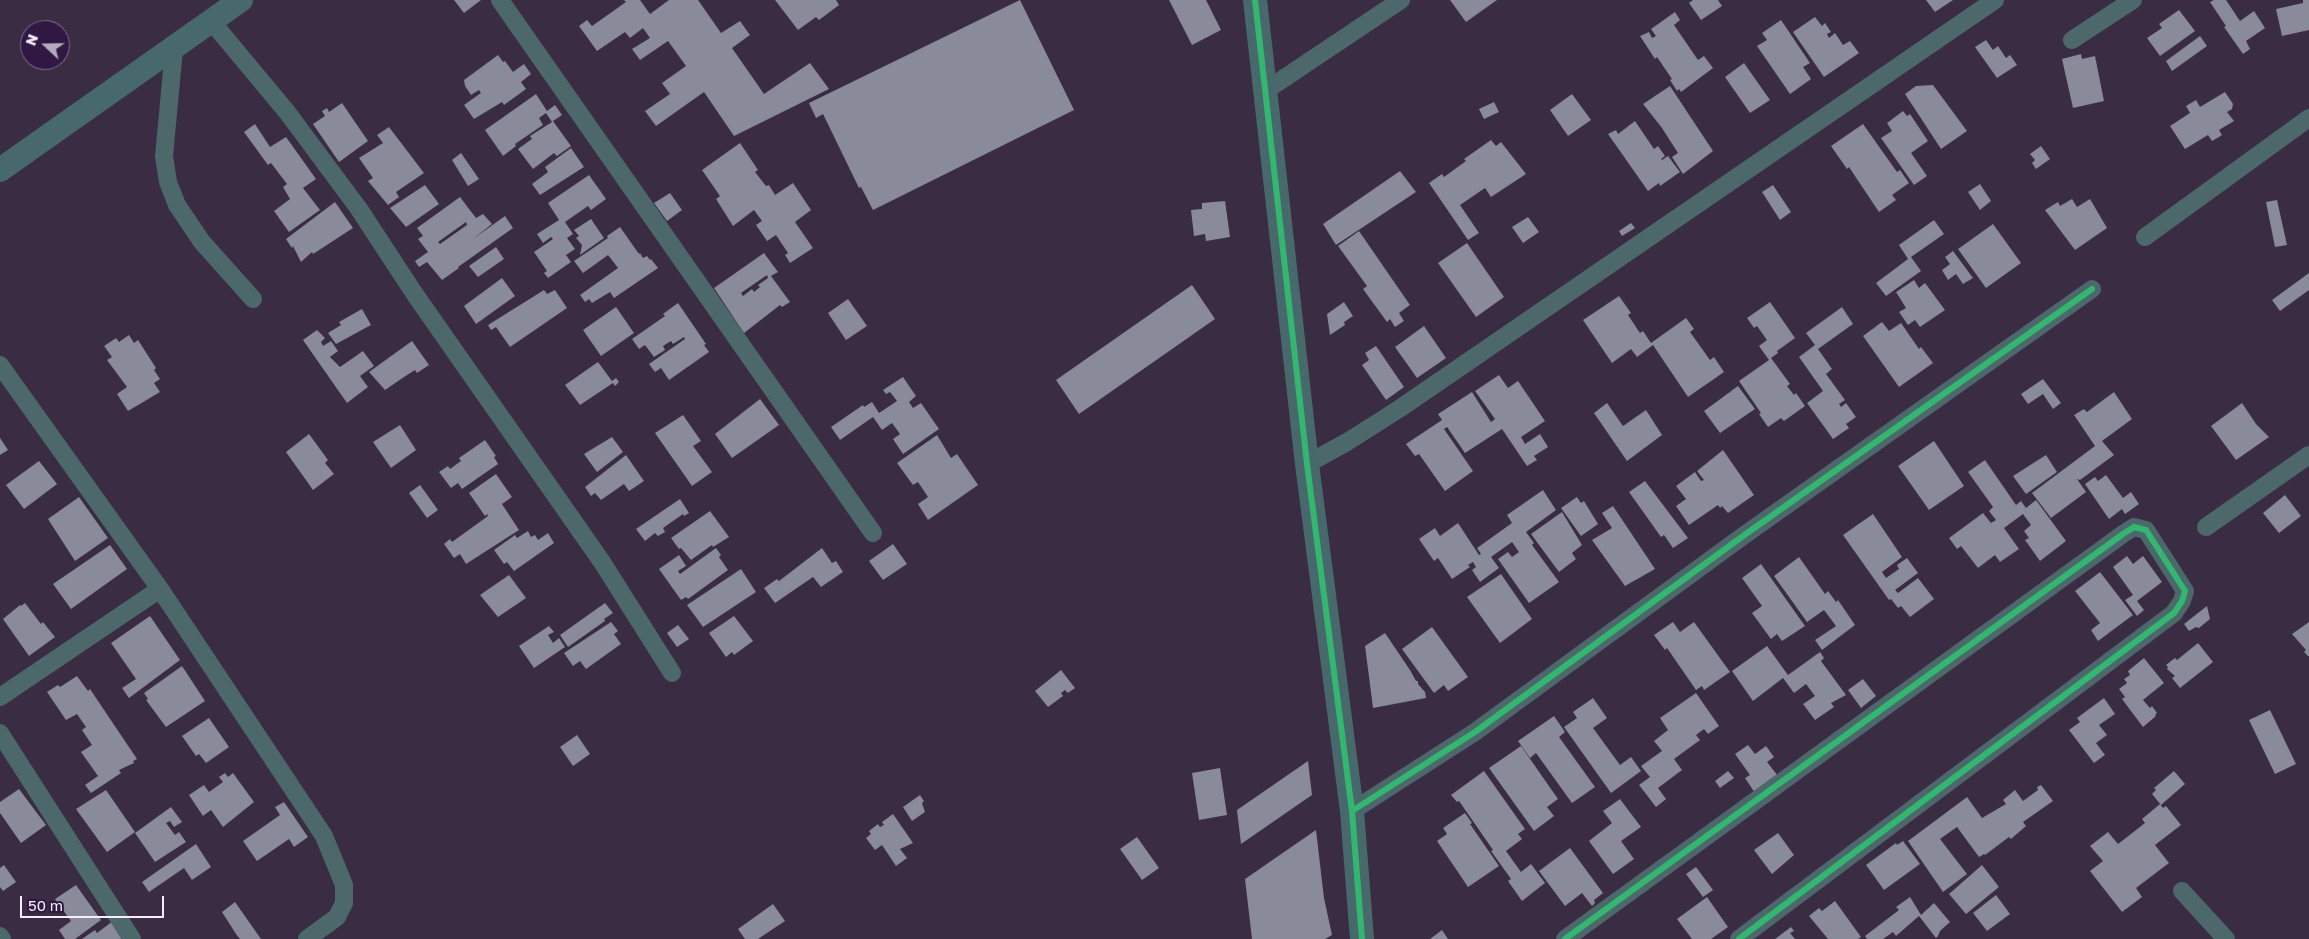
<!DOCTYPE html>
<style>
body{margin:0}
#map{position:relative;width:2309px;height:939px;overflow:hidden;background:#392c43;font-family:"Golos Text",sans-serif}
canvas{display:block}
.north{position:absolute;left:20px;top:20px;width:50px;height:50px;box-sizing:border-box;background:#301842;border:1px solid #7f6e8e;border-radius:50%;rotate:291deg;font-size:14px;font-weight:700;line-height:20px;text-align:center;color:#f6eeff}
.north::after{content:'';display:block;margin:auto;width:18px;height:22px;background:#b4aabd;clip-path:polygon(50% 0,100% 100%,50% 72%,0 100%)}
.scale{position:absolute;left:20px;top:896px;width:144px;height:22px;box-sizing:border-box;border:2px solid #f6eeff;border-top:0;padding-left:6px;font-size:15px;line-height:18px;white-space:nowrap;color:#f6eeff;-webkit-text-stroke:4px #301842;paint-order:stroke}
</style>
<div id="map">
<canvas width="2309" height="939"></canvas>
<div class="north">N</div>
<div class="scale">50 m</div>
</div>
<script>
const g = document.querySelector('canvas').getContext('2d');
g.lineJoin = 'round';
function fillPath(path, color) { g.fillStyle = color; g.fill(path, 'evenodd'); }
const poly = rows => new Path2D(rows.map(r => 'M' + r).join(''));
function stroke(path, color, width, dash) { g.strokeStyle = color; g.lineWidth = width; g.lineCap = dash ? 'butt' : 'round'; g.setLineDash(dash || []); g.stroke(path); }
const building = poly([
 [454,0,481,0,464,13],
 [624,0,640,0,650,14,669,0,698,0,721,33,740,21,750,35,732,48,764,94,810,63,829,89,734,136,704,92,656,126,645,111,670,94,662,83,686,66,668,41,640,60,632,49,650,38,643,28,630,38,625,32,597,51,579,26,587,20,592,26,626,2],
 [775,0,836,0,839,5,819,20,816,17,798,30],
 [1020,0,1074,110,873,210,861,187,859,188,823,114,816,118,809,103],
 [1169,0,1206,0,1221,30,1192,45],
 [1450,0,1497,0,1466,22],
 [1693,0,1718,0,1722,6,1701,20,1689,3],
 [1926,0,1953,0,1935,12],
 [2214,0,2226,0,2240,21,2254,11,2265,28,2246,41,2250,49,2243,54,2224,27,2226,26,2210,2],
 [2303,0,2309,0,2309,30,2282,36,2276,9,2303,3],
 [2179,10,2195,31,2160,56,2147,38,2162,28,2159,24],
 [1675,12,1680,20,1674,25,1698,60,1704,56,1713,68,1681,92,1679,89,1677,91,1670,80,1672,79,1657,57,1655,59,1640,36,1649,32,1652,38,1656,36,1651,29],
 [1815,17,1822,26,1825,23,1831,32,1827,34,1829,38,1835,33,1843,45,1850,41,1859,53,1824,77,1793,32],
 [1781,20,1810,63,1803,67,1811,79,1790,94,1757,46,1767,40,1762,33],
 [2200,36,2207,46,2172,71,2166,61],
 [1986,40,1993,50,1998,46,2006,58,2010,55,2017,65,1997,78,1975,47],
 [2081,54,2082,59,2095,56,2104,101,2073,108,2062,59],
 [498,55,503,62,505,61,513,72,524,64,531,74,521,82,526,89,504,105,502,102,474,119,464,105,481,93,479,90,471,95,465,86,464,80],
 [1744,63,1770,100,1750,113,1725,77],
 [1933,85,1967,131,1941,149,1905,94,1916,86],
 [1670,86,1713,151,1683,174,1672,157,1678,153,1662,128,1643,104],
 [2225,92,2233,104,2232,109,2227,112,2234,121,2219,130,2222,135,2219,137,2212,141,2208,135,2185,149,2170,126,2190,113,2186,106,2196,100,2200,107],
 [536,94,547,111,555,105,562,115,553,121,571,146,557,156,554,153,533,169,518,149,532,139,530,136,552,122,546,113,539,118,543,125,515,144,516,146,503,156,485,130],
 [1572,94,1591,120,1568,136,1550,110],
 [1494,102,1499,112,1484,119,1479,109],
 [342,103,368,141,339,162,313,124,325,116,322,111,327,108,329,112],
 [1903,111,1907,116,1910,114,1928,141,1911,153,1927,176,1914,185,1881,138,1892,131,1887,123],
 [1635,121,1654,149,1658,146,1665,156,1661,159,1662,160,1668,156,1680,172,1660,186,1659,183,1648,191,1608,134,1616,130,1618,134],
 [255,124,270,147,286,137,316,179,303,188,320,210,289,232,274,211,290,199,283,187,287,184,271,163,268,165,244,132],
 [1863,124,1897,172,1900,170,1909,183,1892,195,1896,200,1879,212,1849,167,1847,169,1831,146],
 [389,127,424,173,396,192,399,197,388,205,368,181,373,178,359,158,383,143,377,135],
 [1491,140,1496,146,1501,142,1526,174,1491,197,1485,188,1460,205,1479,233,1468,240,1429,183,1442,174,1444,177,1466,161,1464,159],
 [740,143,758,170,755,172,766,186,769,185,775,195,793,183,811,210,795,222,813,248,790,263,785,255,788,253,776,235,767,241,756,225,762,221,754,210,733,226,716,199,720,196,702,170],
 [2041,146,2050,159,2036,169,2032,163,2035,160,2030,154],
 [571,148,584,167,540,195,532,184,548,172,545,167],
 [461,153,479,179,468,186,452,160],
 [1400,171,1416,192,1336,245,1323,224],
 [589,175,606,199,591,210,588,206,565,222,573,234,567,238,575,249,566,255,571,262,548,278,544,273,547,271,534,252,553,239,551,237,543,243,537,234,559,220,548,203],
 [1980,184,1991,201,1980,210,1968,192],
 [425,185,439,204,406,227,390,208],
 [1773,185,1791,212,1780,220,1762,192],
 [670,193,682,210,667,221,654,203],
 [460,197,476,218,483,214,492,224,473,239,505,216,513,228,458,267,459,268,442,280,427,262,419,267,415,261,428,252,418,239,423,236,417,228],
 [466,222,467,225,440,244,438,242],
 [2072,199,2077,207,2090,199,2107,228,2075,250,2045,210,2058,202,2060,206],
 [2277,200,2287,245,2275,247,2266,202],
 [1225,201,1230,237,1206,241,1205,234,1194,236,1191,210,1202,209,1202,203],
 [335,202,353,228,313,254,312,252,301,262,293,246,292,248,286,239],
 [1528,217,1539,232,1523,243,1512,227],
 [591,219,604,238,580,255,582,245,576,238,579,236,574,230],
 [1934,220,1944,234,1911,257,1921,271,1886,296,1876,283,1908,259,1899,245],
 [1631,223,1635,228,1622,236,1619,231],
 [1993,224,2021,263,1986,288,1958,249],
 [620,227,639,254,640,253,643,258,647,256,650,260,651,259,658,268,614,298,610,292,592,303,589,299,585,302,580,295,618,268,608,255,583,273,574,261,608,238,607,236],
 [1359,231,1410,305,1399,313,1404,321,1395,327,1390,319,1387,322,1363,289,1367,286,1338,246],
 [1467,243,1504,297,1476,317,1438,263],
 [496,247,504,259,478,277,469,266],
 [1953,251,1973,278,1963,284,1956,274,1948,280,1942,270,1950,264,1945,257],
 [764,253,778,272,771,276,790,302,782,307,780,305,744,333,714,288],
 [767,275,768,278,758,285,760,287,754,292,752,289,743,296,741,293],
 [2309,273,2309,290,2280,311,2272,300],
 [502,278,515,296,476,324,464,306],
 [1914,280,1919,288,1925,283,1945,310,1920,327,1915,320,1908,325,1899,312,1906,308,1896,292],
 [1192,285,1215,319,1079,414,1056,380],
 [544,290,547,294,555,290,567,308,510,347,496,327,491,330,488,325],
 [1619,296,1631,313,1628,315,1640,333,1643,331,1651,343,1686,318,1694,329,1690,332,1710,360,1714,357,1724,372,1688,397,1653,345,1637,357,1631,349,1612,363,1583,320],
 [848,299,867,326,846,340,828,313],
 [1344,302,1353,316,1344,322,1345,325,1330,335,1327,314],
 [1770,302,1795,338,1777,351,1778,353,1771,358,1790,384,1787,386,1794,395,1796,393,1805,406,1784,421,1781,418,1768,427,1759,414,1761,413,1739,381,1769,360,1759,346,1767,340,1757,326,1754,328,1747,318],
 [678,303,706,344,704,345,709,352,669,380,661,368,655,372,649,364,685,339,684,337,673,344,671,341,663,346,665,350,654,357,645,345,639,349,632,339,665,316,663,314],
 [616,307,634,333,601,356,583,330],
 [1842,307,1853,324,1818,349,1832,369,1826,374,1845,400,1839,404,1841,407,1846,403,1856,417,1846,424,1849,428,1833,439,1807,403,1823,391,1799,357,1815,345,1806,333],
 [362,309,371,325,336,344,328,333,341,325,339,322],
 [1882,322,1889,331,1901,323,1919,349,1921,347,1933,363,1899,387,1863,336],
 [1424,326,1446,358,1417,378,1395,347],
 [317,330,325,338,321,342,323,346,331,341,338,351,330,357,340,367,363,351,374,366,360,376,368,387,347,403,303,340],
 [129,335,134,343,138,340,156,368,154,370,160,379,154,383,160,392,128,411,117,394,127,387,107,360,112,357,104,346,116,338,119,342],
 [412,341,429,365,417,373,415,370,404,377,385,390,369,372],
 [1376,346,1404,387,1386,400,1362,365,1369,360,1365,353],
 [598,362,612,381,616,378,619,382,615,386,613,383,580,405,565,385],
 [1499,375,1508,388,1518,381,1545,421,1521,437,1525,444,1540,434,1548,447,1534,456,1537,460,1527,466,1502,429,1465,453,1447,427,1444,429,1473,471,1445,491,1419,454,1415,456,1406,444,1442,420,1438,414,1472,392,1491,422,1495,419,1475,391],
 [903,377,916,396,909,402,913,408,921,403,939,429,903,454,893,439,900,434,892,423,882,430,873,417,840,440,831,427,863,405,864,407,872,402,879,413,897,401,890,392,886,394,883,390],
 [2043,379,2061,403,2053,409,2043,394,2028,404,2021,394],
 [1738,386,1755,409,1720,433,1704,411],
 [2114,392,2132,419,2102,441,2114,455,2080,480,2077,479,2086,492,2051,518,2032,493,2095,446,2074,415,2084,409,2087,412],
 [760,399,779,425,732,458,715,434],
 [1607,403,1623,426,1646,410,1662,435,1627,461,1594,413],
 [2242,403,2256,424,2269,437,2236,460,2211,426],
 [683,415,701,441,693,446,712,472,692,486,655,433],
 [400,425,416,450,391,468,373,442],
 [309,434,328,460,325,463,334,474,313,490,286,452],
 [937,435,951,458,957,454,978,485,928,520,918,504,928,497,918,482,913,485,897,463],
 [612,437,623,452,597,472,584,454],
 [0,438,8,450,0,455],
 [485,440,496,456,494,457,498,464,462,489,458,483,451,488,439,472,448,466,450,469,461,461,459,458],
 [1934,441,1964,486,1929,510,1898,466],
 [1723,450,1754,495,1728,513,1722,506,1720,508,1718,505,1689,525,1676,506,1686,499,1676,486,1695,472,1701,481,1704,480,1697,471],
 [626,455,644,481,629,491,624,484,601,500,595,493,591,496,585,487],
 [2046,455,2057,472,2026,494,2013,476],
 [1985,460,2016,505,2021,501,2026,508,2036,500,2066,541,2040,561,2025,540,2029,538,2024,531,2031,525,2023,514,2004,528,2019,549,2000,562,1995,555,1978,568,1961,546,1957,549,1949,538,1983,513,1991,523,1996,520,1989,511,1993,507,1968,472],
 [39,461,57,484,24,509,6,485],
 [496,474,512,497,502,504,519,530,466,564,460,554,454,558,444,544,450,539,452,542,488,516,487,514,485,516,469,493],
 [2106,475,2123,498,2131,492,2139,504,2125,514,2122,509,2109,519,2085,484,2095,477,2098,481],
 [1645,481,1688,538,1673,548,1664,535,1661,537,1629,492],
 [420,485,438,510,427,518,409,493],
 [1543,490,1556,510,1526,532,1534,543,1532,545,1559,582,1529,603,1498,559,1508,552,1512,557,1519,552,1512,542,1491,557,1499,568,1480,582,1472,570,1476,567,1473,562,1468,565,1470,567,1452,579,1438,558,1434,561,1419,539,1435,528,1440,536,1458,523,1479,555,1481,554,1477,548,1512,523,1507,515],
 [2285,495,2301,516,2279,533,2263,513],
 [79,497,108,538,75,561,48,519],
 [1577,497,1581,503,1584,501,1598,524,1581,536,1561,508],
 [680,499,689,513,684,516,683,514,663,528,665,532,658,536,655,533,645,541,636,529],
 [1613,506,1655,569,1625,586,1592,540,1612,528,1602,513],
 [710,511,729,537,713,547,712,545,691,560,681,548,679,549,671,538],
 [1562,512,1582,545,1572,553,1576,559,1559,572,1531,534],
 [1873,514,1902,557,1882,572,1886,578,1899,569,1897,565,1907,558,1918,573,1895,590,1898,593,1918,578,1934,599,1910,617,1901,606,1898,608,1891,599,1889,600,1843,535],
 [528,531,531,537,535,535,538,540,548,533,554,543,514,571,507,562,504,564,494,550,515,535,517,538],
 [893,544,907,564,883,580,869,561],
 [110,545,127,569,71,609,53,584],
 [716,548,721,555,719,557,728,570,688,599,686,597,681,600,659,569,679,555,686,566,678,571,680,574],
 [822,548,832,563,836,561,843,572,821,587,813,577,775,603,764,588,777,579,779,581],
 [2127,556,2133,564,2143,556,2162,582,2137,601,2144,610,2137,616,2125,600,2133,595,2113,567],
 [1799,557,1825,594,1828,591,1836,602,1838,600,1855,625,1822,650,1815,640,1836,626,1824,610,1807,622,1774,576],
 [1761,564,1805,626,1782,641,1777,634,1771,639,1752,613,1762,606,1742,578],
 [741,569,756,592,703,627,687,605],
 [2100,572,2133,615,2098,641,2091,630,2100,623,2075,591],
 [1501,574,1532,619,1500,643,1467,597],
 [509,575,526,598,498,617,480,595],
 [25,603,41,624,43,622,55,637,29,656,3,619,20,605,21,606],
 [605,603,613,613,604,619,605,621,568,647,560,635],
 [2207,606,2210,619,2199,628,2196,627,2189,631,2184,624],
 [150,616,180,660,129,698,122,688,136,679,111,643],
 [734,616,753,641,734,655,732,652,726,657,709,633],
 [611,622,618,631,614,634,621,644,586,669,580,661,573,666,564,653],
 [1673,622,1680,632,1694,622,1730,672,1704,690,1702,686,1696,690,1667,648,1665,650,1654,635],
 [2309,622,2309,656,2308,656,2304,652,2306,650,2292,634],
 [678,625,689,639,677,647,667,633],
 [549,626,554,632,548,635,553,643,559,638,565,647,534,668,519,646],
 [1432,627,1468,677,1448,691,1444,685,1434,693,1402,649],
 [1385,633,1410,670,1416,681,1418,681,1418,684,1425,692,1426,698,1373,708,1365,646],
 [2198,643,2213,662,2180,688,2172,678,2175,676,2167,669,2168,667,2166,665,2175,658,2177,660],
 [1767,646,1788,675,1820,652,1824,658,1821,661,1846,695,1831,703,1834,707,1815,720,1803,704,1815,696,1806,684,1794,693,1783,678,1753,701,1732,671],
 [2144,658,2164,683,2143,700,2150,708,2152,706,2157,713,2155,715,2156,716,2143,727,2122,699,2125,697,2119,689,2127,683,2124,679,2130,675,2128,671],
 [182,666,205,701,166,727,146,700,148,699,144,693],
 [1061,670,1075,688,1068,693,1065,690,1061,693,1063,696,1048,707,1035,691],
 [77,676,88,691,90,689,137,759,133,761,134,763,119,770,121,773,91,793,85,785,98,776,81,752,92,745,82,730,86,727,77,714,66,720,47,692,58,685,60,687],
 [1863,679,1876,696,1861,708,1848,690],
 [1696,693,1719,726,1708,734,1704,729,1696,735,1700,740,1674,759,1682,770,1658,788,1666,799,1656,807,1639,785,1650,777,1641,766,1662,751,1654,741,1668,730,1660,718],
 [1593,698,1607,718,1593,728,1620,765,1631,757,1641,771,1611,793,1564,727,1577,718,1573,712],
 [2104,698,2115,714,2099,725,2107,735,2096,743,2105,755,2094,763,2069,730,2080,722,2077,718],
 [2270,710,2296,764,2275,774,2249,720],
 [1554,716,1565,732,1559,737,1595,787,1572,803,1536,753,1530,758,1518,741],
 [209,718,229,747,206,763,199,754,196,756,182,736],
 [577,735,590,754,573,766,560,747],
 [1748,745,1755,754,1766,746,1774,757,1767,762,1778,776,1755,793,1745,778,1750,775,1735,754],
 [1521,746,1558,799,1547,807,1554,816,1534,831,1489,768],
 [1308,761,1312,795,1241,844,1237,810],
 [1220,768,1227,815,1199,820,1192,773],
 [1484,771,1525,829,1518,834,1522,839,1506,851,1521,872,1531,864,1545,883,1522,901,1508,881,1511,879,1491,851,1493,850,1459,801,1457,802,1451,795],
 [1728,771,1734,778,1720,788,1715,781],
 [2174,771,2185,784,2161,805,2152,794,2156,790,2154,788],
 [225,773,228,777,233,773,254,802,223,827,211,810,203,816,189,795,204,785,209,792,223,782,219,777],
 [2041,785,2053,801,2023,822,2026,826,2011,839,2009,837,1985,855,1984,854,1979,857,1957,827,1940,839,1967,874,1943,892,1908,841,1967,797,1982,818,2006,804,2003,800,2015,790,2023,801,2038,790,2037,787],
 [19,789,46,825,21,843,0,813,0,802],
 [106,790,135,832,107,852,76,809],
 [920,795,924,801,922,803,925,812,912,821,903,807],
 [1620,799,1641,827,1621,841,1634,859,1613,874,1589,841,1612,823,1603,811],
 [284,802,308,837,294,847,289,839,257,861,243,841,280,815,275,807],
 [2160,804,2163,808,2166,806,2181,825,2155,845,2169,863,2136,888,2142,897,2122,912,2090,871,2103,861,2090,846,2108,832,2118,844,2145,823,2142,819],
 [171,807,182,822,174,827,170,821,166,823,175,835,179,832,186,842,155,862,135,833],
 [1465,813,1472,823,1470,824,1499,866,1468,887,1437,841,1447,834,1443,828],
 [893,814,913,843,900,849,907,858,896,866,882,845,875,850,866,838,871,834,869,831,878,824,880,827,884,825,882,822],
 [1316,830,1324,898,1332,935,1325,939,1252,939,1245,879],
 [1778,833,1794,855,1772,874,1754,850],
 [1137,837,1159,868,1142,880,1120,849],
 [1903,841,1920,864,1884,890,1866,865,1896,843,1897,845],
 [196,844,211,867,192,880,184,868,149,892,142,882],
 [1570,848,1603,893,1594,900,1595,903,1592,906,1582,893,1565,906,1539,871],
 [4,865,16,882,3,891,0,887,0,868],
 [1982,865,1999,887,1966,914,1949,894],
 [1696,867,1713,890,1703,897,1686,874],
 [76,885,101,920,75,939,65,939,59,930,71,921,55,899],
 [1996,895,2010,914,1987,931,1973,913],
 [1707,897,1728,927,1711,939,1692,939,1677,919],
 [1910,897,1921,915,1934,903,1950,922,1940,931,1938,936,1936,938,1919,916,1896,936,1893,932,1883,939,1867,939,1865,936,1899,910,1896,907],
 [1835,901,1861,937,1858,939,1828,939,1809,916,1819,908,1822,911],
 [235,902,261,939,240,939,236,934,222,912],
 [773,904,785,921,758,939,745,939,738,929],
 [113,921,125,939,82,939,95,930,97,933],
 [1791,927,1794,931,1790,933,1795,939,1775,939],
 [1442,930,1448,939,1430,939]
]);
const street = poly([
 [500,0,873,533],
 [212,22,287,112,359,209,414,293,602,562,672,673],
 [2072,40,2133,0],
 [174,49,164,156,168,182,177,205,202,242,253,299],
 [1265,91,1401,0],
 [2145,237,2309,118],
 [0,365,160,589,324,836,344,885,344,903,337,917,307,939],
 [1307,464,1347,442,1399,409,1995,0],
 [2206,527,2309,455],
 [0,697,160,589],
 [0,733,132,939],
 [1352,811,1475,732,1743,536,2092,289],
 [2182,891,2226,939],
 [0,936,2,939],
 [1565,939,2123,534,2134,527,2146,530,2185,591,2182,601,2174,613,1739,939]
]);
const secondary = poly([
 [1255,0,1307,464,1352,811,1362,939],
 [0,170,241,0]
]);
const cycleway = poly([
 [1255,0,1307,464,1352,811,1362,939],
 [1352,811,1475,732,1743,536,2092,289],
 [1565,939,2123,534,2134,527,2146,530,2185,591,2182,601,2174,613,1739,939]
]);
fillPath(building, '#898a9a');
stroke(street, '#4c686b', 18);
stroke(secondary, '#48696c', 24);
stroke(cycleway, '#33b770', 6);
</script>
